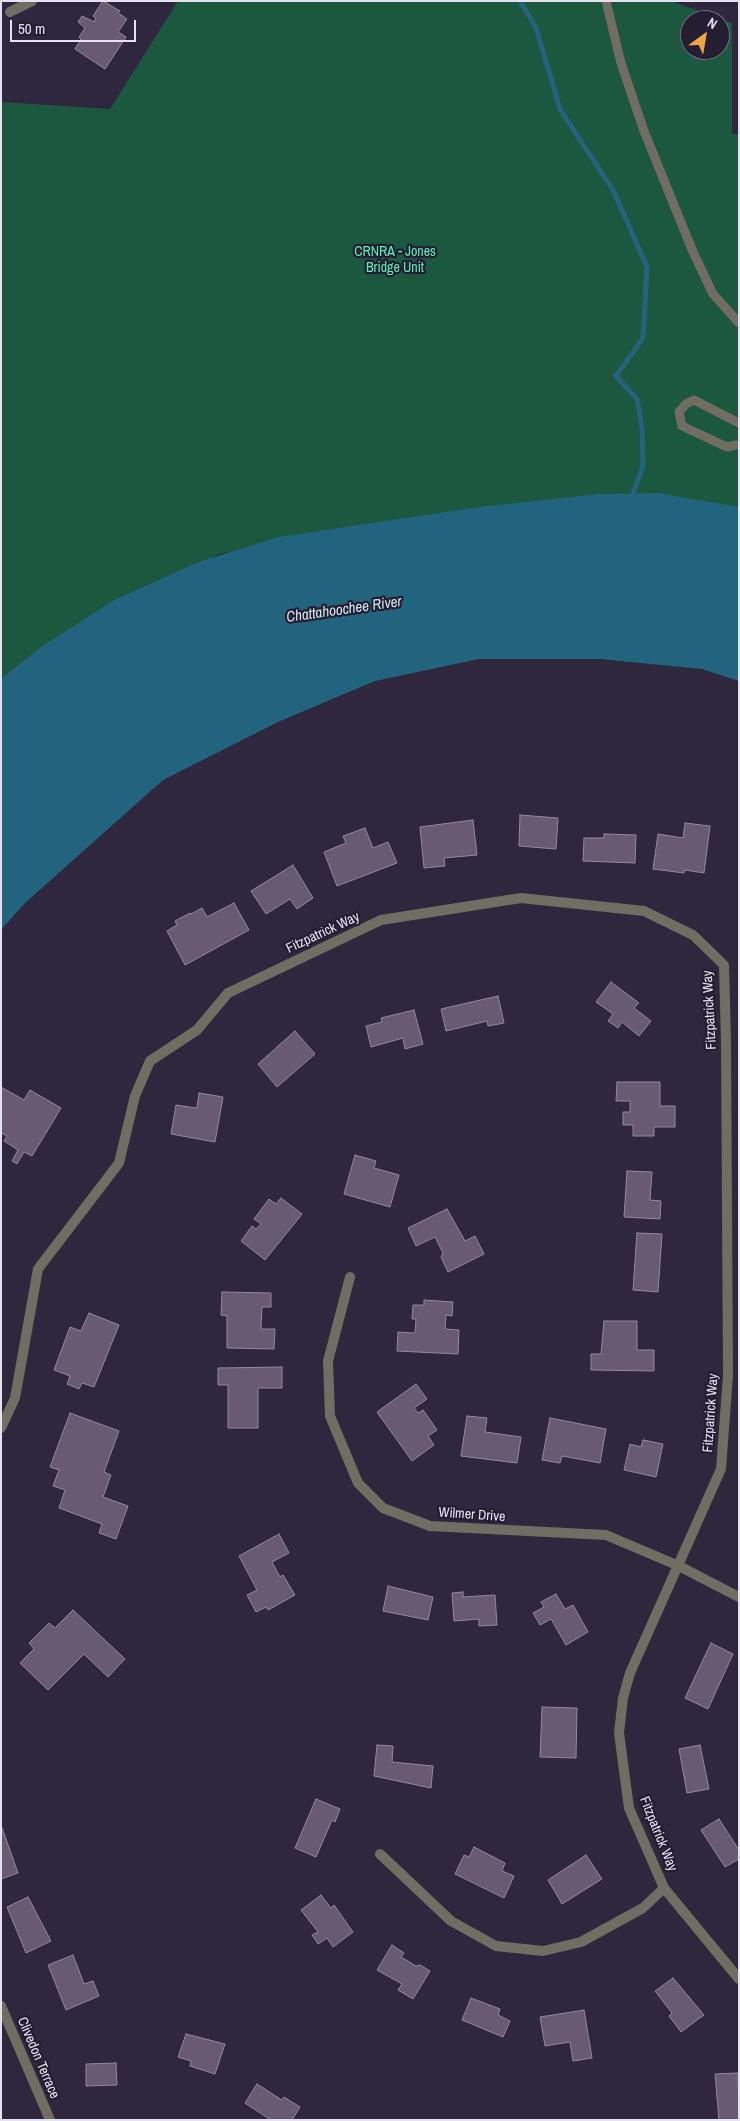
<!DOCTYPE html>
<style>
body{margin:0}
#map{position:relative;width:740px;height:2121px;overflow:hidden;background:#2f273d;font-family:"Archivo Narrow",sans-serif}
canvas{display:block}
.frame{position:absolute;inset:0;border:2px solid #e6e1f0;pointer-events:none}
.north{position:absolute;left:680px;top:10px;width:50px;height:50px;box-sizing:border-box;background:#251e33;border:1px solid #726c7f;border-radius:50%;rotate:32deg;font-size:14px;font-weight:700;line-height:20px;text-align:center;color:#e6e1f0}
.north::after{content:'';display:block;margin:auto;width:18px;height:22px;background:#f0a63f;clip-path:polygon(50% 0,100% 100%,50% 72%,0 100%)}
.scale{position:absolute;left:10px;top:20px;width:126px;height:22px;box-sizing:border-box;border:2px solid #e6e1f0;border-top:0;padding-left:6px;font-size:15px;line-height:18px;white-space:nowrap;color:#e6e1f0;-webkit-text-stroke:4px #251e33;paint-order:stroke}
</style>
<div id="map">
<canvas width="740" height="2121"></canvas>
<div class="frame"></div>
<div class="north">N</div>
<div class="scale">50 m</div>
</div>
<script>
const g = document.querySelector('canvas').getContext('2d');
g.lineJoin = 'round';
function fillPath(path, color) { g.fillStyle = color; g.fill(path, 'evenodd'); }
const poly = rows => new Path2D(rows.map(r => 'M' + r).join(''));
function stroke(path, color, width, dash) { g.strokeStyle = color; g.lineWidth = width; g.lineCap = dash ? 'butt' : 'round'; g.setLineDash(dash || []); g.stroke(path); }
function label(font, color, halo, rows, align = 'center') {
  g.font = font + ' "Archivo Narrow",sans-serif'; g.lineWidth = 4.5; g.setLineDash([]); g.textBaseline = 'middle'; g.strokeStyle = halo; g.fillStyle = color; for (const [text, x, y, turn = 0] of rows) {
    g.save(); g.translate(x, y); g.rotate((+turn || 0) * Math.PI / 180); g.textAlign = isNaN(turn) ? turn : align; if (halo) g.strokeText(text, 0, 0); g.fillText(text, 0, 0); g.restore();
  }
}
const green = poly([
 [178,1,671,1,732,23,732,133,739,135,739,522,316,535,219,554,84,624,1,694,1,102,110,109],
 [690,20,720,20,720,50,690,50]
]);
const water = poly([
 [658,493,739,507,739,681,702,669,600,659,479,659,375,681,278,722,163,780,24,904,1,930,1,679,41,647,114,600,201,561,279,537,479,507,598,494]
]);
const stream = poly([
 [520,1,536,28,560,109,614,192,647,267,643,338,616,376,637,399,642,428,643,466,633,493]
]);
const building = poly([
 [103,1,120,11,118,13,127,19,118,32,126,37,105,69,75,49,81,39,79,37,85,28,78,22,82,16,94,22,96,18,93,16,103,1],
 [520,815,558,818,556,849,519,846,520,815],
 [473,820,477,855,444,858,445,866,424,868,420,827,473,820],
 [685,823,710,826,704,873,685,870,684,873,653,869,658,834,683,838,685,823],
 [365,828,373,848,388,842,397,863,337,886,324,852,346,843,343,836,365,828],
 [604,834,636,835,635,863,583,861,584,838,604,838,604,834],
 [293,865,313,898,297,909,290,899,266,914,251,891,293,865],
 [234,903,249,930,185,965,167,931,177,925,175,921,190,913,191,914,202,908,207,917,234,903],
 [611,982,639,1003,634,1008,651,1021,639,1036,622,1022,618,1028,608,1021,613,1014,596,1002,611,982],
 [498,996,504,1023,488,1026,487,1021,446,1031,441,1009,498,996],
 [414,1010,423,1044,405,1049,403,1038,371,1047,366,1026,382,1022,381,1018,414,1010],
 [295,1031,315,1054,277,1087,258,1064,295,1031],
 [617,1082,660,1082,660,1106,675,1106,675,1127,654,1127,654,1136,633,1136,633,1125,623,1125,623,1112,630,1112,630,1101,616,1101,617,1082],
 [1,1087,24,1100,30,1090,61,1108,32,1156,24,1152,17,1164,12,1161,18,1150,4,1141,7,1136,1,1133,1,1087],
 [199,1093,223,1097,215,1142,171,1134,176,1105,197,1108,199,1093],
 [355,1155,376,1161,374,1168,399,1175,390,1207,344,1194,355,1155],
 [627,1171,652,1172,650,1200,661,1201,660,1219,624,1217,627,1171],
 [281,1198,302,1214,265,1260,241,1241,252,1226,256,1229,261,1224,254,1219,269,1199,276,1204,281,1198],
 [447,1209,465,1241,475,1236,484,1254,448,1272,441,1257,443,1253,435,1237,416,1246,408,1228,447,1209],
 [637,1233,662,1234,658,1292,633,1290,637,1233],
 [222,1292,271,1293,271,1307,262,1307,261,1329,275,1329,274,1349,227,1348,227,1316,221,1315,222,1292],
 [424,1300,453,1302,452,1316,446,1315,445,1329,459,1330,458,1354,397,1351,398,1332,415,1333,416,1319,412,1319,413,1305,424,1305,424,1300],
 [89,1313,119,1325,94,1387,82,1383,79,1389,67,1384,70,1376,54,1370,70,1327,81,1331,89,1313],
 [604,1321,637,1321,637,1350,654,1350,654,1371,591,1370,591,1354,601,1354,604,1321],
 [282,1367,282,1388,258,1388,258,1428,228,1428,228,1385,218,1385,218,1368,282,1367],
 [416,1384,427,1399,414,1408,418,1413,423,1410,437,1430,428,1436,434,1445,412,1461,377,1412,416,1384],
 [70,1413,119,1431,104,1472,111,1475,103,1497,128,1506,116,1539,99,1533,102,1524,59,1508,65,1490,53,1486,59,1470,50,1467,70,1413],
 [467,1416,487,1418,485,1432,521,1437,517,1463,461,1456,467,1416],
 [550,1418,606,1429,600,1463,562,1456,560,1463,542,1460,550,1418],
 [643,1440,663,1444,656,1477,624,1470,630,1444,641,1447,643,1440],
 [279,1534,289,1553,272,1562,280,1577,283,1575,295,1595,268,1610,266,1607,256,1612,247,1595,257,1590,239,1556,279,1534],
 [388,1586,433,1597,428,1620,383,1611,388,1586],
 [463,1592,463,1597,495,1595,497,1625,479,1626,479,1619,454,1621,452,1593,463,1592],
 [556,1594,565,1609,573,1605,588,1632,566,1645,551,1619,540,1625,533,1613,544,1607,541,1602,556,1594],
 [73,1610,125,1659,108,1677,84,1654,48,1690,20,1663,34,1649,29,1643,49,1623,55,1628,73,1610],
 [711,1643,733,1654,708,1709,685,1698,711,1643],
 [542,1707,577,1708,576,1758,540,1757,542,1707],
 [377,1745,393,1746,392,1762,433,1766,431,1788,374,1776,377,1745],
 [700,1745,709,1789,687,1793,679,1749,700,1745],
 [316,1799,340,1809,335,1822,332,1820,316,1857,295,1848,316,1799],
 [719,1819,739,1850,739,1859,725,1867,701,1830,719,1819],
 [1,1825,18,1873,1,1879,1,1825],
 [474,1847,505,1863,502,1871,514,1876,504,1898,455,1874,464,1855,469,1857,474,1847],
 [586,1855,602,1879,562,1904,548,1880,586,1855],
 [321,1895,331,1908,334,1905,353,1932,333,1947,327,1938,318,1944,312,1935,318,1932,301,1910,321,1895],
 [28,1897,51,1941,26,1953,7,1907,28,1897],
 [392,1945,404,1953,401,1957,416,1966,420,1965,430,1971,413,1999,398,1990,402,1984,377,1970,392,1945],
 [73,1955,84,1984,93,1981,99,1996,66,2010,48,1965,73,1955],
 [673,1978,704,2015,681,2032,669,2016,672,2013,655,1991,673,1978],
 [471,1998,500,2009,498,2015,510,2021,503,2037,462,2020,471,1998],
 [584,2010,592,2058,573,2061,570,2042,545,2046,540,2017,584,2010],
 [186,2034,225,2044,215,2074,190,2066,191,2061,178,2057,186,2034],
 [116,2063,117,2085,86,2086,86,2064,116,2063],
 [738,2073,739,2120,719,2120,715,2074,738,2073],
 [257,2084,282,2100,284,2097,300,2107,292,2120,271,2120,245,2103,257,2084]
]);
const service = poly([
 [606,1,621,63,644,131,693,252,713,294,739,323],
 [736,445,727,447,682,426,679,412,686,404,694,400,739,423]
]);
const minor = poly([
 [10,12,32,1],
 [350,1277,328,1361,330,1416,358,1483,383,1508,430,1526,606,1535,679,1566,739,1597],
 [1,1428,15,1398,38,1269,119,1163,135,1096,150,1061,197,1030,228,993,381,920,521,898,644,911,693,935,724,965,726,1042,728,1375,721,1469,630,1673,623,1698,619,1733,629,1808,664,1888,739,1979],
 [380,1854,451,1921,496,1946,543,1951,581,1942,643,1908,664,1888],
 [1,2006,50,2120]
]);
const parkNames = [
 ["CRNRA - Jones",395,252],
 ["Bridge Unit",395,268]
];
const streetNames = [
 ["Fitzpatrick Way",323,933,-25],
 ["Fitzpatrick Way",710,1010,-93],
 ["Fitzpatrick Way",711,1413,-86],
 ["Wilmer Drive",472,1515,4],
 ["Fitzpatrick Way",658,1834,68],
 ["Clivedon Terrace",38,2058,67]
];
const waterNames = [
 ["Chattahoochee River",344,610,-8]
];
fillPath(green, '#1c573f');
fillPath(water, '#22647d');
stroke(stream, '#22647d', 5);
fillPath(building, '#685a71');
stroke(building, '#9687a0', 1);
stroke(service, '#726d62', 9);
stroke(minor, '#726d62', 10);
label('14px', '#58f1b3', '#251e33', parkNames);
label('14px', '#e6e1f0', '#251e33', streetNames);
label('italic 15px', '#cee7f3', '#251e33', waterNames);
</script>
